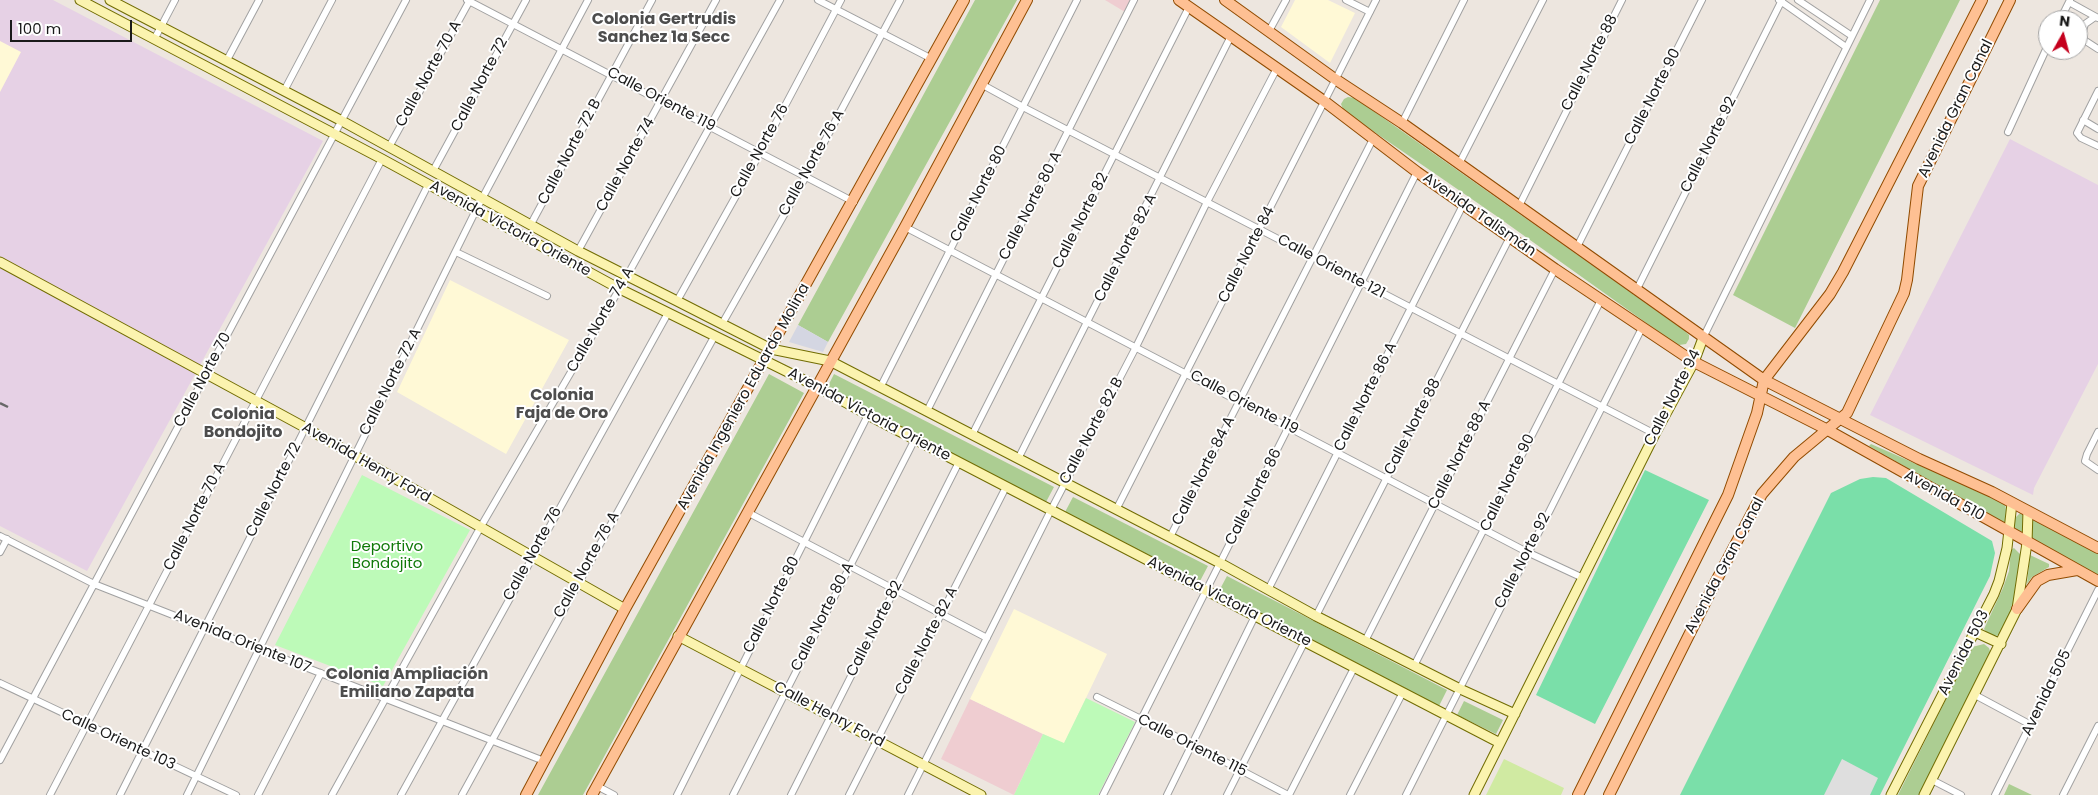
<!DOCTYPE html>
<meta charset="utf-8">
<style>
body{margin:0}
#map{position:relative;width:2098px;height:795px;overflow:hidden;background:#ede6df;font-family:Poppins,sans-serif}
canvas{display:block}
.north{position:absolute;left:2038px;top:10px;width:50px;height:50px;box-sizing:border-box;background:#fff;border:1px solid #a3a3a3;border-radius:50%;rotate:7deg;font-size:14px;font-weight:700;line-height:20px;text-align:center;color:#1a1a1a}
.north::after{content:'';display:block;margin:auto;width:18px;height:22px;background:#c5001d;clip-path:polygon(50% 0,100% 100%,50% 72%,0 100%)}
.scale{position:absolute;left:10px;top:20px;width:122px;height:22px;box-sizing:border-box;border:2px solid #1a1a1a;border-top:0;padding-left:6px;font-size:15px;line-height:18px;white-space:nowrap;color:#1a1a1a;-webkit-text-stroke:4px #fff;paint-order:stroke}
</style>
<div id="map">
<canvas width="2098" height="795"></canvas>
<div class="north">N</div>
<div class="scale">100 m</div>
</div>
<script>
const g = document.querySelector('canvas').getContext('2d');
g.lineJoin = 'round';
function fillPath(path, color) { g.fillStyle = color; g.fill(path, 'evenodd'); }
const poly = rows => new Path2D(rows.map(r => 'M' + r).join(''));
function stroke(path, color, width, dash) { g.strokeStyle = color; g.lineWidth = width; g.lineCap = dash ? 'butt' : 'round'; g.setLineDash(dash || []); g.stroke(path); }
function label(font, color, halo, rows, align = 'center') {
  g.font = font + ' Poppins,sans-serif'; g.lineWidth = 4; g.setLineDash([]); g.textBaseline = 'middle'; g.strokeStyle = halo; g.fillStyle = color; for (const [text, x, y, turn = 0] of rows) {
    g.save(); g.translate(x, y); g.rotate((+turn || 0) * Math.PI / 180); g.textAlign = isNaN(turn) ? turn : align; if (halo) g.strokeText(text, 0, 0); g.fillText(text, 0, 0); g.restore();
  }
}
const commercial = poly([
 [1105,0,1131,0,1125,12],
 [970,699,1043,734,1014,795,941,759]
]);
const industrial = poly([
 [0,0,53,0,323,141,87,571,0,526],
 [2010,139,2098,185,2098,364,2034,488,2033,495,1870,415]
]);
const education = poly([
 [1295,0,1328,0,1355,13,1330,63,1281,27],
 [0,41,21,52,0,92],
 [450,280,569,340,506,454,397,392],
 [1014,609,1107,654,1064,744,970,699]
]);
const grass = poly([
 [1504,759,1564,788,1561,795,1486,795]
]);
const forest = poly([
 [975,0,1017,0,828,342,798,325],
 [1880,0,1960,0,1795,328,1733,295],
 [1348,97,1355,98,1684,330,1689,335,1689,339,1686,344,1679,345,1673,342,1495,215,1354,118,1343,109,1341,104,1344,99],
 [769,374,804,393,583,795,538,795],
 [834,374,1054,487,1046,502,826,390],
 [1871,444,2005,503,2006,510,2005,524,1869,446],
 [1073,497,1208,566,1200,581,1065,512],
 [2020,513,2023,514,2022,535,2015,532,2013,528,2015,518],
 [2033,518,2098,554,2098,576,2031,541],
 [2014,548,2020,554,2021,563,2014,606,2002,633,1996,636,1987,633,1984,629,2003,588,2009,571,2011,550],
 [2030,555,2049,564,2049,567,2032,577,2027,584],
 [1227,576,1447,690,1439,706,1219,591],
 [1984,644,1989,648,1991,654,1920,795,1898,795,1972,647],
 [1464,701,1503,720,1496,734,1457,715],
 [2009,784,2032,795,2004,795]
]);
const park = poly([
 [362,475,470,530,383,686,275,645],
 [1086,698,1135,722,1098,795,1014,795,1043,734,1064,743]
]);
const pitch = poly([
 [1645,470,1709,500,1595,724,1536,695],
 [1873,477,1886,478,1992,541,1995,553,1990,576,1880,795,1680,795,1831,493,1860,479]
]);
const parking = poly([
 [1842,759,1878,778,1870,795,1824,795]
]);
const plaza = poly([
 [798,325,828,342,823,352,789,342]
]);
const street = poly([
 [467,0,854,202],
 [818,0,932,59],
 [1346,0,1370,12],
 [1779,0,1846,47],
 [1798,0,1852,36],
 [2069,2,2098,18],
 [2060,20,2070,0],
 [1269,31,1286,0],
 [2078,36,2098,49],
 [155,38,175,0],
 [2083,39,2082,34,2085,24,2095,17],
 [227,60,259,0],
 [981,84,1023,107,1655,434],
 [284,91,332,0],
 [2098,91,2077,133,2081,138,2098,146],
 [2083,120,2098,129],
 [1402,123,1464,0],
 [2008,132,2048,45],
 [389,147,470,0],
 [1459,164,1543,0],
 [433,171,526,0],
 [1519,206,1622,0],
 [531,224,652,0],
 [905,227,1527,552,1583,578],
 [1577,247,1702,0],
 [578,251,716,0],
 [456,252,547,296],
 [1637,289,1782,0],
 [677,301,760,153,841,0],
 [722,324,805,178,900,0],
 [1703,338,1870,0],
 [880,388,1077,0],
 [927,411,1134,0],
 [2098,432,2087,454,2085,461,2098,470],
 [972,435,1189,7],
 [1018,459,1231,36],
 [1116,510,1376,0],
 [747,512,987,638],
 [0,536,94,584,544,761],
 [1170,537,1374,137],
 [0,552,7,539],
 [1268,590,1463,205],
 [1316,616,1510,237],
 [1365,641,1555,269],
 [1414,666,1601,300],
 [0,683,236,795],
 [1975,695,2031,725],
 [1097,697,1193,745,1288,795],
 [0,760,406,0],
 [1932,780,1961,795],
 [597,786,614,795],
 [50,795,382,159],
 [120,795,428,185],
 [187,795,476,210,588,0],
 [258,795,321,673],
 [332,795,480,528,627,276,780,0],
 [401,795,668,313],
 [462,795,714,337],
 [677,795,868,415],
 [733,795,915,439],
 [791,795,959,462],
 [849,795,1006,487],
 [908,795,1051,510,1136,347,1207,202,1277,68],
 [1103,795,1417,172],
 [1167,795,1255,616],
 [1227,795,1305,641],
 [1289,795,1354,668],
 [1350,795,1403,692],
 [1406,795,1642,328],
 [1995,795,2098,590],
 [2063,795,2098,726]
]);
const secondary = poly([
 [80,0,382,159,618,288,816,386,868,415,1500,743],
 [110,0,342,121,578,251,677,301,771,349,830,361,1220,563,1316,616,1458,688,1515,714],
 [0,262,306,428,625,609],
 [1975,632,2001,644],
 [678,636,981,795],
 [1474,795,1655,434,1694,362,1703,338],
 [1891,795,1994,594,1999,581,2007,548,2012,503],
 [1924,795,2017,609,2027,543,2028,511]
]);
const primary = poly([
 [1179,0,1324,101,1417,172,1555,269,1694,362,1826,429,2098,581],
 [1225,0,1335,79,1402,123,1764,380,1919,459,1992,492,2098,548],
 [2017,609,2037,581,2048,575,2077,570],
 [526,795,625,609,964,0],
 [592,795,905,227,1027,0],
 [1578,795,1728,495,1757,413,1764,380,1830,294,1843,272,1982,0],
 [1609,795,1716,581,1762,494,1794,457,1847,413,1904,293,1907,280,1918,186,2010,0]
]);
const rail = poly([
 [0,403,8,407]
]);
const streetNames = [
 ["Calle Norte 88",1590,63,-63],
 ["Calle Norte 70 A",429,74,-61],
 ["Calle Norte 72",480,85,-62],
 ["Calle Norte 90",1653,97,-63],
 ["Calle Oriente 119",661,100,28],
 ["Avenida Gran Canal",1956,109,-64],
 ["Calle Norte 92",1709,145,-63],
 ["Calle Norte 76",760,151,-61],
 ["Calle Norte 72 B",570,152,-62],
 ["Calle Norte 76 A",812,163,-61],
 ["Calle Norte 74",626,165,-61],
 ["Calle Norte 80",979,194,-63],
 ["Calle Norte 80 A",1031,206,-63],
 ["Avenida Talismán",1479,215,35],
 ["Calle Norte 82",1081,221,-63],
 ["Avenida Victoria Oriente",510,229,29],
 ["Calle Norte 82 A",1126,248,-63],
 ["Calle Norte 84",1247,255,-63],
 ["Calle Oriente 121",1331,267,28],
 ["Calle Norte 74 A",601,320,-60],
 ["Calle Norte 70",203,380,-62],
 ["Calle Norte 72 A",391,382,-63],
 ["Avenida Ingeniero Eduardo Molina",744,397,-61],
 ["Calle Norte 86 A",1366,397,-63],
 ["Calle Norte 94",1673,398,-63],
 ["Calle Oriente 119",1244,403,28],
 ["Avenida Victoria Oriente",869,415,28],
 ["Calle Norte 88",1413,427,-63],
 ["Calle Norte 82 B",1092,431,-62],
 ["Calle Norte 88 A",1460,455,-63],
 ["Avenida Henry Ford",366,463,30],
 ["Calle Norte 84 A",1204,471,-63],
 ["Calle Norte 90",1508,483,-64],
 ["Calle Norte 72",274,490,-63],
 ["Avenida 510",1944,496,29],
 ["Calle Norte 86",1254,497,-63],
 ["Calle Norte 70 A",195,517,-63],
 ["Calle Norte 76",533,554,-61],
 ["Calle Norte 92",1523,561,-63],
 ["Calle Norte 76 A",587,565,-61],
 ["Avenida Gran Canal",1725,566,-62],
 ["Avenida Victoria Oriente",1229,602,27],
 ["Calle Norte 80",772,605,-63],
 ["Calle Norte 80 A",823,617,-63],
 ["Calle Norte 82",875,629,-63],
 ["Calle Norte 82 A",927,641,-63],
 ["Avenida Oriente 107",242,642,22],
 ["Avenida 503",1964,653,-63],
 ["Avenida 505",2047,693,-64],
 ["Calle Henry Ford",829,715,28],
 ["Calle Oriente 103",118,740,25],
 ["Calle Oriente 115",1192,746,27]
];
const parkNames = [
 ["Deportivo",387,547],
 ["Bondojito",387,564]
];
const neighbourhoodNames = [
 ["Colonia Gertrudis",664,20],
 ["Sanchez 1a Secc",664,38],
 ["Colonia",562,396],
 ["Faja de Oro",562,414],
 ["Colonia",243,415],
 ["Bondojito",243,433],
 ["Colonia Ampliación",407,675],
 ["Emiliano Zapata",407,693]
];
fillPath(commercial, '#efcdd1');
fillPath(industrial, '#e6d1e5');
fillPath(education, '#fff9d6');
fillPath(grass, '#d0eaa2');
fillPath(forest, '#accd92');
fillPath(park, '#bdfab8');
fillPath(pitch, '#7adfa9');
fillPath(parking, '#dedede');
fillPath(plaza, '#d4d6e2');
stroke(street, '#a1a1a1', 8);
stroke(secondary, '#716c02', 11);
stroke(primary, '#914b00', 12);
stroke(street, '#fff', 6);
stroke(secondary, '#fbf3af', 9);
stroke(primary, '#fec093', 10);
stroke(rail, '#686868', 2.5, [10, 10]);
label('15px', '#1a1a1a', '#fff', streetNames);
label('15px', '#0f7908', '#fff', parkNames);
label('bold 16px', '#4d4d4d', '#fff', neighbourhoodNames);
</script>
